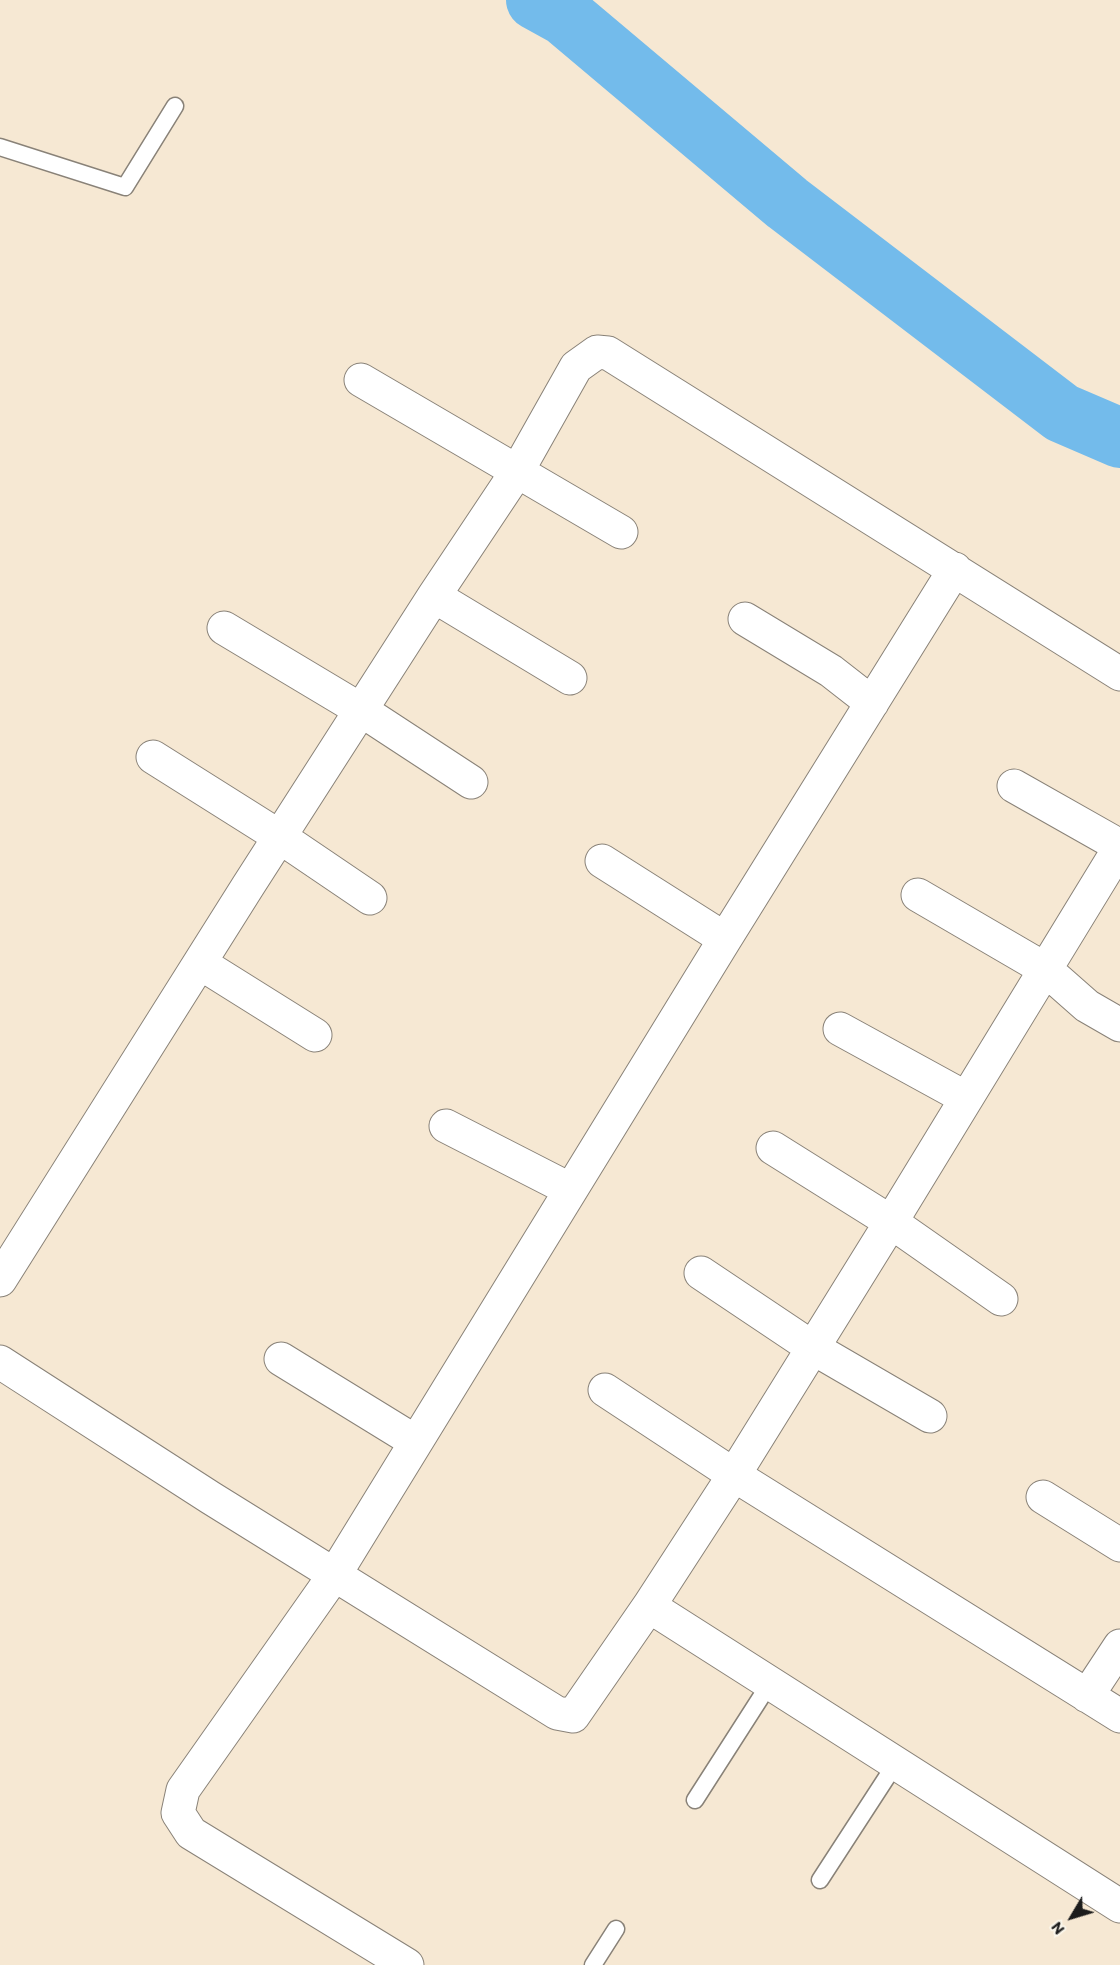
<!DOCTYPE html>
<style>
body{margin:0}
#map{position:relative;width:1120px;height:1965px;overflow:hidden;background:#f6e8d3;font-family:Itim,sans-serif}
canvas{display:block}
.north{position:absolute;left:1042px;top:1887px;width:60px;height:60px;-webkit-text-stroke:4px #fbf7ec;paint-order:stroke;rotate:232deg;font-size:16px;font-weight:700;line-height:24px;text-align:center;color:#1c1c1c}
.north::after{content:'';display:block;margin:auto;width:21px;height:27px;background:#1c1c1c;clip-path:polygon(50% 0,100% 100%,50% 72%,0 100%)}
</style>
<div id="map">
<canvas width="1120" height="1965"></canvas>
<div class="north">N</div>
</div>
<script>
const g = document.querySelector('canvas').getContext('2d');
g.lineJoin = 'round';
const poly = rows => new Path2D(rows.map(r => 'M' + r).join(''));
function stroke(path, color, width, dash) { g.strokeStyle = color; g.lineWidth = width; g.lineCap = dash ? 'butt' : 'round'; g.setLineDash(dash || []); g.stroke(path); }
const river = poly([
 [536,0,565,16,787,203,1062,413,1120,438]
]);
const service = poly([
 [0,147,125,187,175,106],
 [695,1800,770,1683],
 [820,1880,896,1763],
 [593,1965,616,1929]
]);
const minor = poly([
 [361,380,621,532],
 [434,596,570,678],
 [745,619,831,671,872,703],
 [224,628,361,710,471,782],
 [153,757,280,837,370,898],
 [1014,786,1120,846],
 [602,861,725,939],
 [918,895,1045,969,1087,1006,1120,1025],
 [200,963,315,1035],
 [840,1029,966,1098],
 [446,1126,571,1190],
 [773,1148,891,1222,1001,1299],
 [701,1273,813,1348,930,1416],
 [0,1280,248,886,434,596,518,470,576,367,597,352,608,353,1120,674],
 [281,1359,416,1442],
 [0,1362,211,1498,557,1713,573,1716,649,1606,734,1475,891,1222,1120,847],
 [605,1390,734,1475,1120,1716],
 [1043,1497,1120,1545],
 [649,1606,1120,1906],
 [1087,1696,1120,1646],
 [407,1965,191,1833,178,1813,183,1790,335,1574,725,939,955,569]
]);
stroke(river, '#73bbeb', 60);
stroke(service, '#898278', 19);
stroke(minor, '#898278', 35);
stroke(service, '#fff', 16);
stroke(minor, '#fff', 33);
</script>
